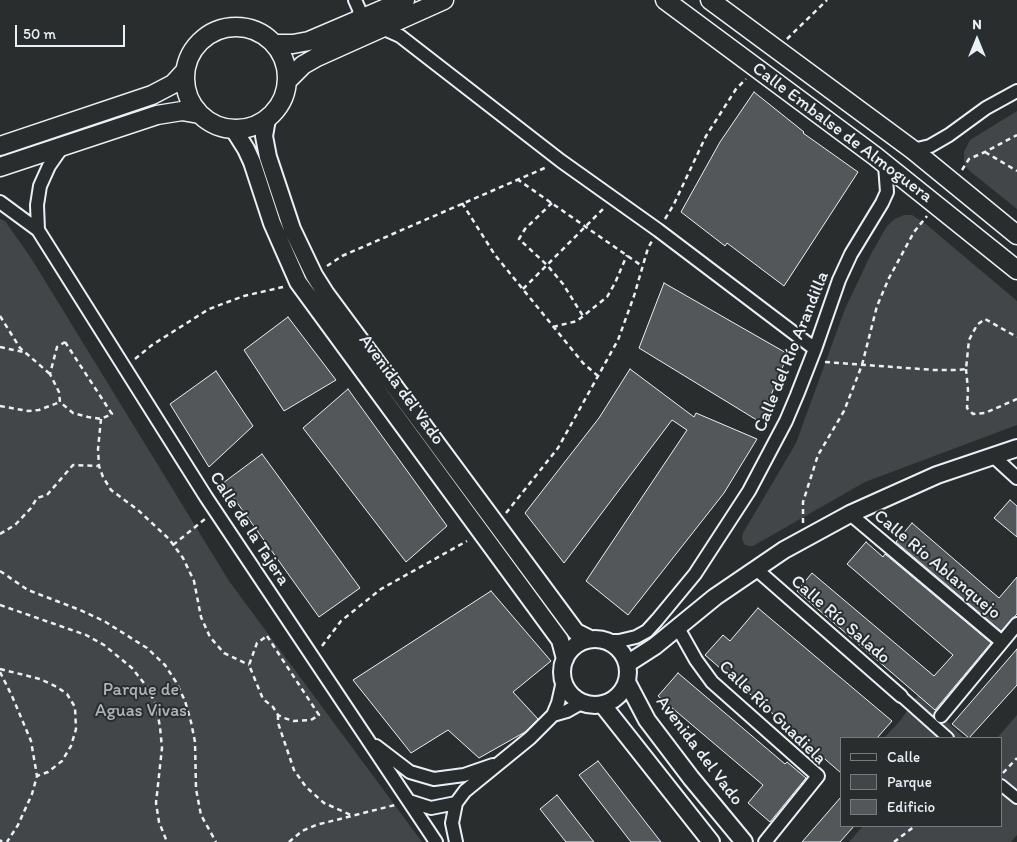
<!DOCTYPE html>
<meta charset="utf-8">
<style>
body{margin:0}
#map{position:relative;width:1017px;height:842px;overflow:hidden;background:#2a2d2e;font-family:Itim,sans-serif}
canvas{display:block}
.legend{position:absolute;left:840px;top:737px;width:162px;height:90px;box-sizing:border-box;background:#2a2d2e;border:1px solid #767b7f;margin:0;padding:6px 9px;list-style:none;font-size:15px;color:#e8f1f8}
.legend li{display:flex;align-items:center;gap:10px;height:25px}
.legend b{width:25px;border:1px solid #767b7f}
.north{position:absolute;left:952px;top:15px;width:50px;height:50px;-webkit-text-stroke:4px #2a2d2e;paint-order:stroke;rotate:0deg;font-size:14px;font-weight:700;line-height:20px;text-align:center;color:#e8f1f8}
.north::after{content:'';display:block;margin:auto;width:18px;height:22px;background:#e8f1f8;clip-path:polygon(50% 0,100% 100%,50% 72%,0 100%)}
.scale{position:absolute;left:15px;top:25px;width:110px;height:22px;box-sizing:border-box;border:2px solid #e8f1f8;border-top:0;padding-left:6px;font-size:15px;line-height:18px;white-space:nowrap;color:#e8f1f8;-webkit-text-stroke:4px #2a2d2e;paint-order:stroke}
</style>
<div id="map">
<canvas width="1017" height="842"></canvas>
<ul class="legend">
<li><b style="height:6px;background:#2a2d2e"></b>Calle</li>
<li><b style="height:14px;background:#424648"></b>Parque</li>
<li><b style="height:14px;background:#535759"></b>Edificio</li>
</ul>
<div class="north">N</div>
<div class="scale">50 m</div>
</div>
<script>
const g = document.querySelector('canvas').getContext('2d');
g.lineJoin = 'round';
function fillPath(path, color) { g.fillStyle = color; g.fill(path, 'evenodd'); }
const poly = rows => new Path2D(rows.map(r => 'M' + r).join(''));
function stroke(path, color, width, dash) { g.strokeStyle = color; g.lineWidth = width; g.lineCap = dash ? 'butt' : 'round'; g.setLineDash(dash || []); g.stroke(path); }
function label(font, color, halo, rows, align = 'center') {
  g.font = font + ' Itim,sans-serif'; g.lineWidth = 4; g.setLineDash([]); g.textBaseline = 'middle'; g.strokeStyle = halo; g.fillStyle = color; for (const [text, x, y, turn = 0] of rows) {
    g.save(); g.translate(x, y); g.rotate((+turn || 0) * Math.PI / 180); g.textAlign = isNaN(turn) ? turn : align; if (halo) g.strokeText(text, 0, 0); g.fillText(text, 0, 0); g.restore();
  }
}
const green = poly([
 [1017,111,1017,209,971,172,966,167,964,160,964,152,970,140],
 [904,215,912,215,927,225,1017,301,1017,425,865,482,753,546,748,546,744,544,742,538,743,533,796,443,845,309,871,254,887,226,895,219],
 [0,219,5,221,31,258,229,581,422,842,0,842],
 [918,695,935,710,964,738,884,738,900,721],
 [1017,715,1017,835,1011,842,849,842,863,826,1001,826,1001,738,997,738]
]);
const building = poly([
 [754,92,804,132,803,133,858,172,784,286,727,243,725,246,681,212,720,142,754,92],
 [664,283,788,354,760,422,639,348,664,283],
 [288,317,336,380,284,411,244,350,288,317],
 [630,369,694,417,696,413,757,439,724,493,628,615,586,581,687,430,672,420,564,563,525,513,599,418,630,369],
 [216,371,253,426,209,467,170,404,216,371],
 [348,389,447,526,406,562,303,428,348,389],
 [262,454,360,588,319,617,223,483,262,454],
 [1010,500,1017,506,1017,537,994,518,1010,500],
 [912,523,999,598,1017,577,1017,614,1001,631,896,542,912,523],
 [866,542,883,557,885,554,991,643,935,710,797,591,812,573,934,676,953,655,847,564,866,542],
 [491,591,551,661,513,692,538,719,525,732,479,758,448,730,411,753,353,680,491,591],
 [758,608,892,721,877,738,841,738,841,773,705,655,723,635,730,641,758,608],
 [1017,649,1017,685,969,738,952,724,1017,649],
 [678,673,785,764,787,762,806,778,770,822,748,803,763,785,658,696,678,673],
 [598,761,661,842,631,842,579,775,598,761],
 [557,795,594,842,566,842,540,809,557,795],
 [841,797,841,826,854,826,840,842,802,842,841,797]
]);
const path = poly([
 [787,39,827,0],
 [985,152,1017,171],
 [962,170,969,159,985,152,1017,135],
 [517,179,642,266],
 [462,203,495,255,583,363,598,376],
 [552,203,525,229,519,239,547,265,563,284,583,316],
 [665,219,674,204,706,136,736,89,746,79],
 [327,266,342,256,547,167],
 [523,289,605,207],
 [0,316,20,348,50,374],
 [553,327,577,321,607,297,615,283,627,255],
 [65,342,112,414,101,419,88,417,73,413,60,402,59,392,50,374,57,347,65,342],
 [0,347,23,352],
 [135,359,152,345,209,309,244,296,283,287],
 [825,362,934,370,958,370,966,369,969,340,977,325,985,319,1017,337],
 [966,369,968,390,967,408,973,414,985,413,1017,399],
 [0,406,28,411,39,410,60,402],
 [101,419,98,449,99,466,103,477,111,490,138,510,169,539,183,558,194,581,201,617,210,637,224,653,249,665],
 [506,513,558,448,618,340,634,296,648,248,652,241],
 [803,523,803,502,818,455,844,411,862,365,877,306,889,278,914,232,927,216],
 [0,534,15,525,31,508,37,498,47,495,73,465,98,466],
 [173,545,205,519],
 [0,571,28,590,80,610,104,621,147,648,165,665,176,682,185,701,191,722,195,742,196,789,201,815,216,842],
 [0,605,86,635,104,645,132,668,147,687,156,705,160,727,162,748,156,803,159,822,167,842],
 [267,636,290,671,319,715,311,720,294,721,284,718,278,715,273,707,263,699,249,665,257,643,267,636],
 [322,646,341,621,381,589,467,541],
 [0,669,40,679,57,687,67,694,75,707,76,729,71,746,62,761,48,772,37,776],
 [0,672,12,696,31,741,37,776,32,794,18,825,7,842],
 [278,715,278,723,294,770,306,787,324,803,351,815],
 [1003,773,1017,758],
 [0,840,2,842],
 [289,842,302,831,316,825,395,805],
 [894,842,915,826]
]);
const pedestrian = poly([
 [901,696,948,738],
 [1001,785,1017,798]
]);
const minor = poly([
 [355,0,359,9,360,20],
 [382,28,400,36,561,161,658,230,815,349],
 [913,150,930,146,949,135,986,108,1017,91],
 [0,202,38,230,206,497,436,842],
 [38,230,37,205,40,186,49,166,63,146],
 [993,456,1017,478],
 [850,514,1002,642],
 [756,569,901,696],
 [678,628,696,660,712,682,818,776,765,842],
 [606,641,619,641,636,637,647,631,657,620,695,574,749,491,786,421,797,395,815,349,839,280,851,254,882,203,887,192,885,165],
 [563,681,558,703,553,715,567,711,583,702],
 [941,716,1017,624],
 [376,746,410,772,434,779,464,775,493,765],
 [409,801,431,808,456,803],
 [456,842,452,823,456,803,465,791,530,738,553,715]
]);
const tertiary = poly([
 [267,119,264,136,268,157,292,229,314,275,326,294,576,632,590,639],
 [234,130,246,149,252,162,272,223,298,282,560,640,565,659],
 '562 672a33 33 0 1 1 66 0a33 33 0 1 1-66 0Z',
 [627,664,655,646,715,597,784,550,850,514,937,475,1017,448],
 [627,682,647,720,691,778,744,842],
 [602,704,711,842]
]);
const secondary = poly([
 [665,0,875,156,1017,270],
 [710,0,913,150,1017,235],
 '185 78a51 51 0 1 1 102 0a51 51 0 1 1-102 0Z',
 [275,44,293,44,309,41,405,0],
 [287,81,303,65,317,57,444,0],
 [0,146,152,95,173,84,185,71],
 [0,167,157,115,182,111,199,114]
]);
const streetNames = [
 ["Calle Embalse de Almoguera",842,133,37],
 ["Calle del Río Arandilla",792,352,-68],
 ["Avenida del Vado",401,390,54],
 ["Calle de la Tajera",249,529,57],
 ["Calle Río Ablanquejo",937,565,40],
 ["Calle Río Salado",840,620,41],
 ["Calle Río Guadiela",772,713,44],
 ["Avenida del Vado",699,751,53]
];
const parkNames = [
 ["Parque de",141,690],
 ["Aguas Vivas",141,711]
];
fillPath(green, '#424648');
fillPath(building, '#535759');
stroke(building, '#e8f1f8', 1);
stroke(pedestrian, '#e8f1f8', 14);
stroke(minor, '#e8f1f8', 16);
stroke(tertiary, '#e8f1f8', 20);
stroke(secondary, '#e8f1f8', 21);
stroke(path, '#e8f1f8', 2.5, [5, 4]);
stroke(pedestrian, '#2a2d2e', 10);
stroke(minor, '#2a2d2e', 12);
stroke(tertiary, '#2a2d2e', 16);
stroke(secondary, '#2a2d2e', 18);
label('18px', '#e8f1f8', '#2a2d2e', streetNames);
label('18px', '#aeb5ba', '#2a2d2e', parkNames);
</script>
